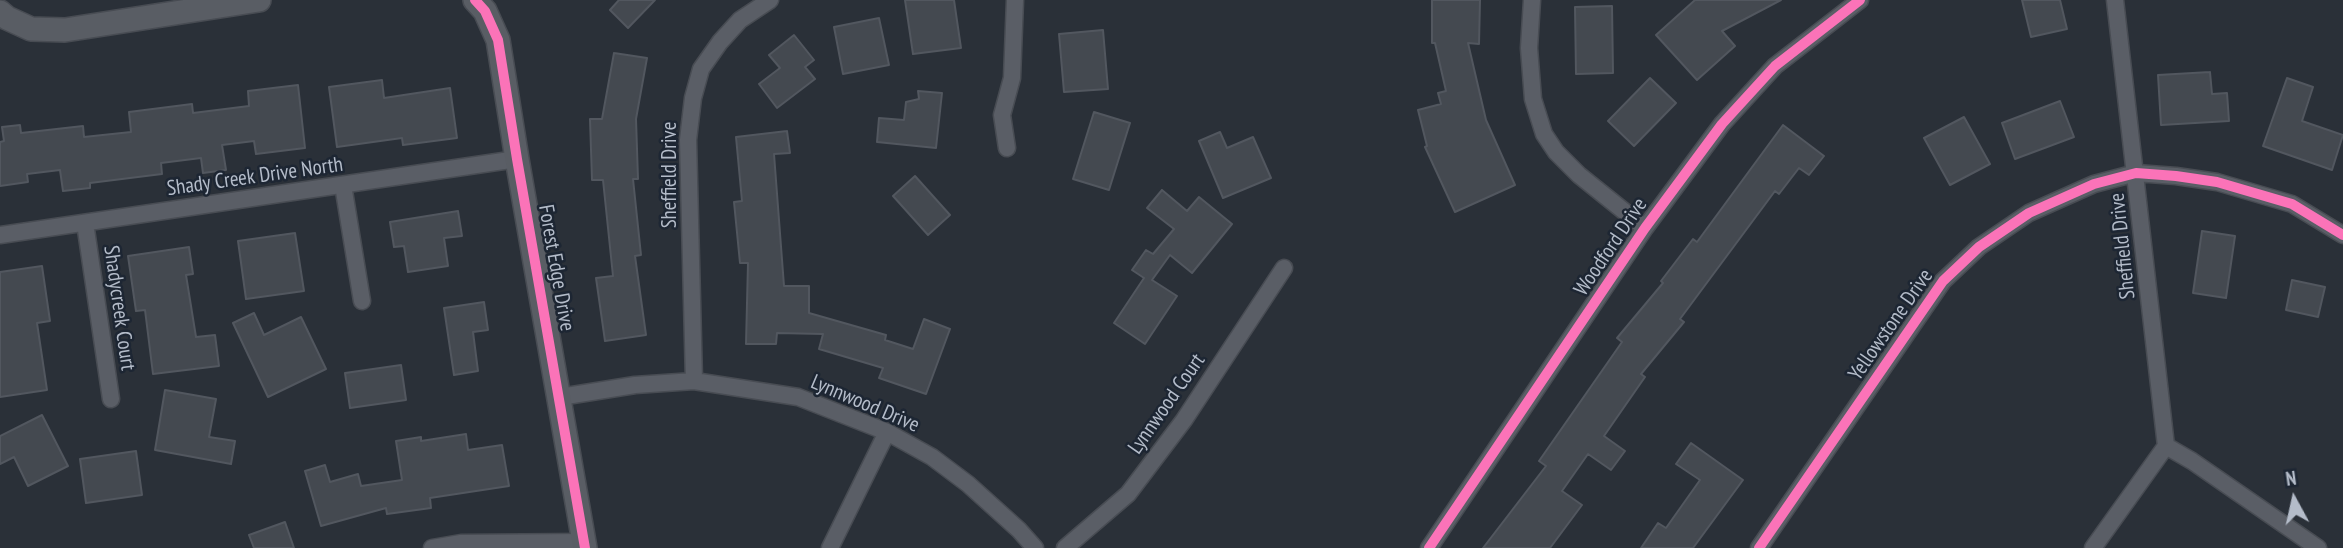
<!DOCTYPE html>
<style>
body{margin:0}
#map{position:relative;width:2343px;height:548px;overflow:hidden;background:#2a3038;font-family:"PT Sans Narrow",sans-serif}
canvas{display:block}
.north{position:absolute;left:2259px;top:464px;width:70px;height:70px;-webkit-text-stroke:5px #1d2633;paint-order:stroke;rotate:352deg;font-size:19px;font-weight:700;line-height:28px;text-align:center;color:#b4bcc9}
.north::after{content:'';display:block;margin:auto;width:24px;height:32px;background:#b4bcc9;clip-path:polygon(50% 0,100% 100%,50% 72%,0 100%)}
</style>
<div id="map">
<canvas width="2343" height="548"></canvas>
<div class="north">N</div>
</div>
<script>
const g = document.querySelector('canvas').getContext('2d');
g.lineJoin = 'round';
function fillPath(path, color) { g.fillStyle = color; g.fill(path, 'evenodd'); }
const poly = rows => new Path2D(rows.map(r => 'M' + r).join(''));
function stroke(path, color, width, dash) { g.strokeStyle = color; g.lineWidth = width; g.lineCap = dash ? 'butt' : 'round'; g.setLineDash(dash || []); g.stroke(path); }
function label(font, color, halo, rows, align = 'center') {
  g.font = font + ' "PT Sans Narrow",sans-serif'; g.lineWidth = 5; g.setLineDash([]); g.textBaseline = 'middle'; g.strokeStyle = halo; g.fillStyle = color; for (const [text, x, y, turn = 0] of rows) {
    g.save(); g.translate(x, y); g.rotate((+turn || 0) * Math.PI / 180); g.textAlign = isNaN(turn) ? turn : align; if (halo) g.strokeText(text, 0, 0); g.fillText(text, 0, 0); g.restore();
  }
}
const building = poly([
 [619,0,655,0,628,28,610,10,619,0],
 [905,0,954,0,961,48,913,54,905,0],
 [1432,0,1480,0,1479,44,1468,43,1486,120,1515,185,1455,212,1425,147,1427,146,1418,110,1441,104,1438,93,1446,91,1435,43,1432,43,1432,0],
 [1695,0,1781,0,1722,31,1735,46,1697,80,1656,35,1695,0],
 [2022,0,2060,0,2067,29,2031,37,2022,0],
 [1612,6,1613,73,1576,74,1575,7,1612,6],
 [879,18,889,65,843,74,834,27,879,18],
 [1103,30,1108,89,1064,92,1059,34,1103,30],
 [794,35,814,60,805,67,815,79,777,108,759,84,780,68,769,55,794,35],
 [614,53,647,58,636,119,638,179,633,179,641,255,635,256,646,335,605,341,596,278,613,276,603,180,592,180,590,119,602,119,614,53],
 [2210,72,2212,94,2227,93,2229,121,2161,125,2158,75,2210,72],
 [1650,78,1676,103,1634,146,1608,121,1650,78],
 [2287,78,2313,87,2302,121,2343,135,2332,170,2263,146,2287,78],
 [382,80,384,98,450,88,457,138,403,145,402,138,337,147,329,87,382,80],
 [298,85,305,148,256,154,254,141,222,145,226,170,203,173,201,158,161,163,162,174,90,183,90,188,63,191,60,170,27,174,28,182,0,186,0,142,4,141,2,127,20,125,21,133,83,126,84,137,131,132,129,112,192,104,193,113,249,106,248,91,298,85],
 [918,91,942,93,936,148,877,142,879,118,904,120,906,102,919,99,918,91],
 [2060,101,2074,137,2015,159,2002,123,2060,101],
 [1094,112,1130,123,1109,190,1073,179,1094,112],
 [1964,117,1990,164,1950,185,1924,138,1964,117],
 [1783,125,1824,156,1809,175,1799,168,1779,194,1775,191,1680,319,1684,322,1641,374,1645,377,1604,436,1625,451,1611,470,1588,454,1562,491,1582,505,1550,548,1483,548,1546,466,1539,461,1622,342,1617,338,1663,283,1661,281,1693,239,1697,242,1783,125],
 [787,131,790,153,774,154,784,286,809,286,809,313,886,335,885,340,913,349,924,319,950,329,926,394,879,378,883,368,819,349,823,334,777,333,776,344,746,344,748,263,740,263,734,202,742,201,736,137,787,131],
 [1220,132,1227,148,1253,137,1271,178,1223,198,1199,141,1220,132],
 [915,176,950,215,928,235,893,196,915,176],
 [1162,190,1187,211,1199,197,1232,224,1192,273,1170,255,1152,280,1177,296,1145,344,1114,323,1144,278,1132,270,1146,250,1153,254,1174,229,1147,208,1162,190],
 [458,211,462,236,444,238,448,266,408,272,404,246,394,247,390,222,458,211],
 [2202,231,2235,236,2226,298,2193,293,2202,231],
 [295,233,304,291,246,299,238,241,295,233],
 [189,247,193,274,186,275,196,337,215,335,219,366,153,374,145,310,136,311,128,256,189,247],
 [42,266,50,321,37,323,47,390,0,397,0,272,42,266],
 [2292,280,2325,287,2318,317,2286,310,2292,280],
 [484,302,488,330,473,332,478,371,454,375,444,308,484,302],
 [254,313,264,335,301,317,326,369,268,397,233,323,254,313],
 [401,365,406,400,350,408,345,373,401,365],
 [165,390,216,399,209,437,235,441,231,464,155,450,165,390],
 [42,415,68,466,28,486,14,457,0,464,0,436,42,415],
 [466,434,468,450,502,445,509,486,430,498,431,508,387,514,386,508,321,526,305,471,325,465,330,482,358,474,361,486,402,480,396,441,421,437,421,441,466,434],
 [1691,443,1743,480,1693,548,1641,548,1658,523,1666,528,1700,480,1676,464,1691,443],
 [136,451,142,495,86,503,80,459,136,451],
 [285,522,294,548,254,548,249,535,285,522]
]);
const street = poly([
 [1532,0,1529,48,1533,99,1544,134,1556,152,1579,175,1645,228],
 [2115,0,2166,446],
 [1007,148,1002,115,1012,78,1015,0],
 [343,185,362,301],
 [85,223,111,399],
 [0,235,517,159],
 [694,381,688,140,693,98,701,69,720,42,740,20,770,0],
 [560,397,635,385,694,381,798,397,887,432,932,457,968,484,1019,530,1035,548],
 [432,548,461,543,584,542],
 [830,548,887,432],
 [1065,548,1128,494,1184,420,1284,268],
 [1429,548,1645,228,1722,124,1775,66,1860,0],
 [1759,548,1943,281,1979,247,2029,213,2094,184,2136,173,2176,176,2217,182,2292,204,2343,235],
 [2093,548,2166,446,2192,461,2318,548]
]);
const secondary = poly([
 [475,0,485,11,498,40,517,159,585,548],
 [0,12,7,18,31,29,65,30,259,0]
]);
const cycleway = poly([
 [475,0,485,11,498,40,517,159,585,548],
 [1429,548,1645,228,1722,124,1775,66,1860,0],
 [1759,548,1943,281,1979,247,2029,213,2094,184,2136,173,2176,176,2217,182,2292,204,2343,235]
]);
const streetNames = [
 ["Sheffield Drive",670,175,-90],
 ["Shady Creek Drive North",255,177,-8],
 ["Sheffield Drive",2123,246,-96],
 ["Woodford Drive",1611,247,-56],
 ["Forest Edge Drive",556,268,80],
 ["Shadycreek Court",119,308,82],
 ["Yellowstone Drive",1891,325,-55],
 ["Lynnwood Drive",865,404,23],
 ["Lynnwood Court",1167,404,-55]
];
fillPath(building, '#444950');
stroke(building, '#52575f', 2);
stroke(street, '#484c53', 19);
stroke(secondary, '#484c53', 26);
stroke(street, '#5a5e66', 16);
stroke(secondary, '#595d64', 23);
stroke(cycleway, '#fb73b8', 10);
label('21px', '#b4bcc9', '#1d2633', streetNames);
</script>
